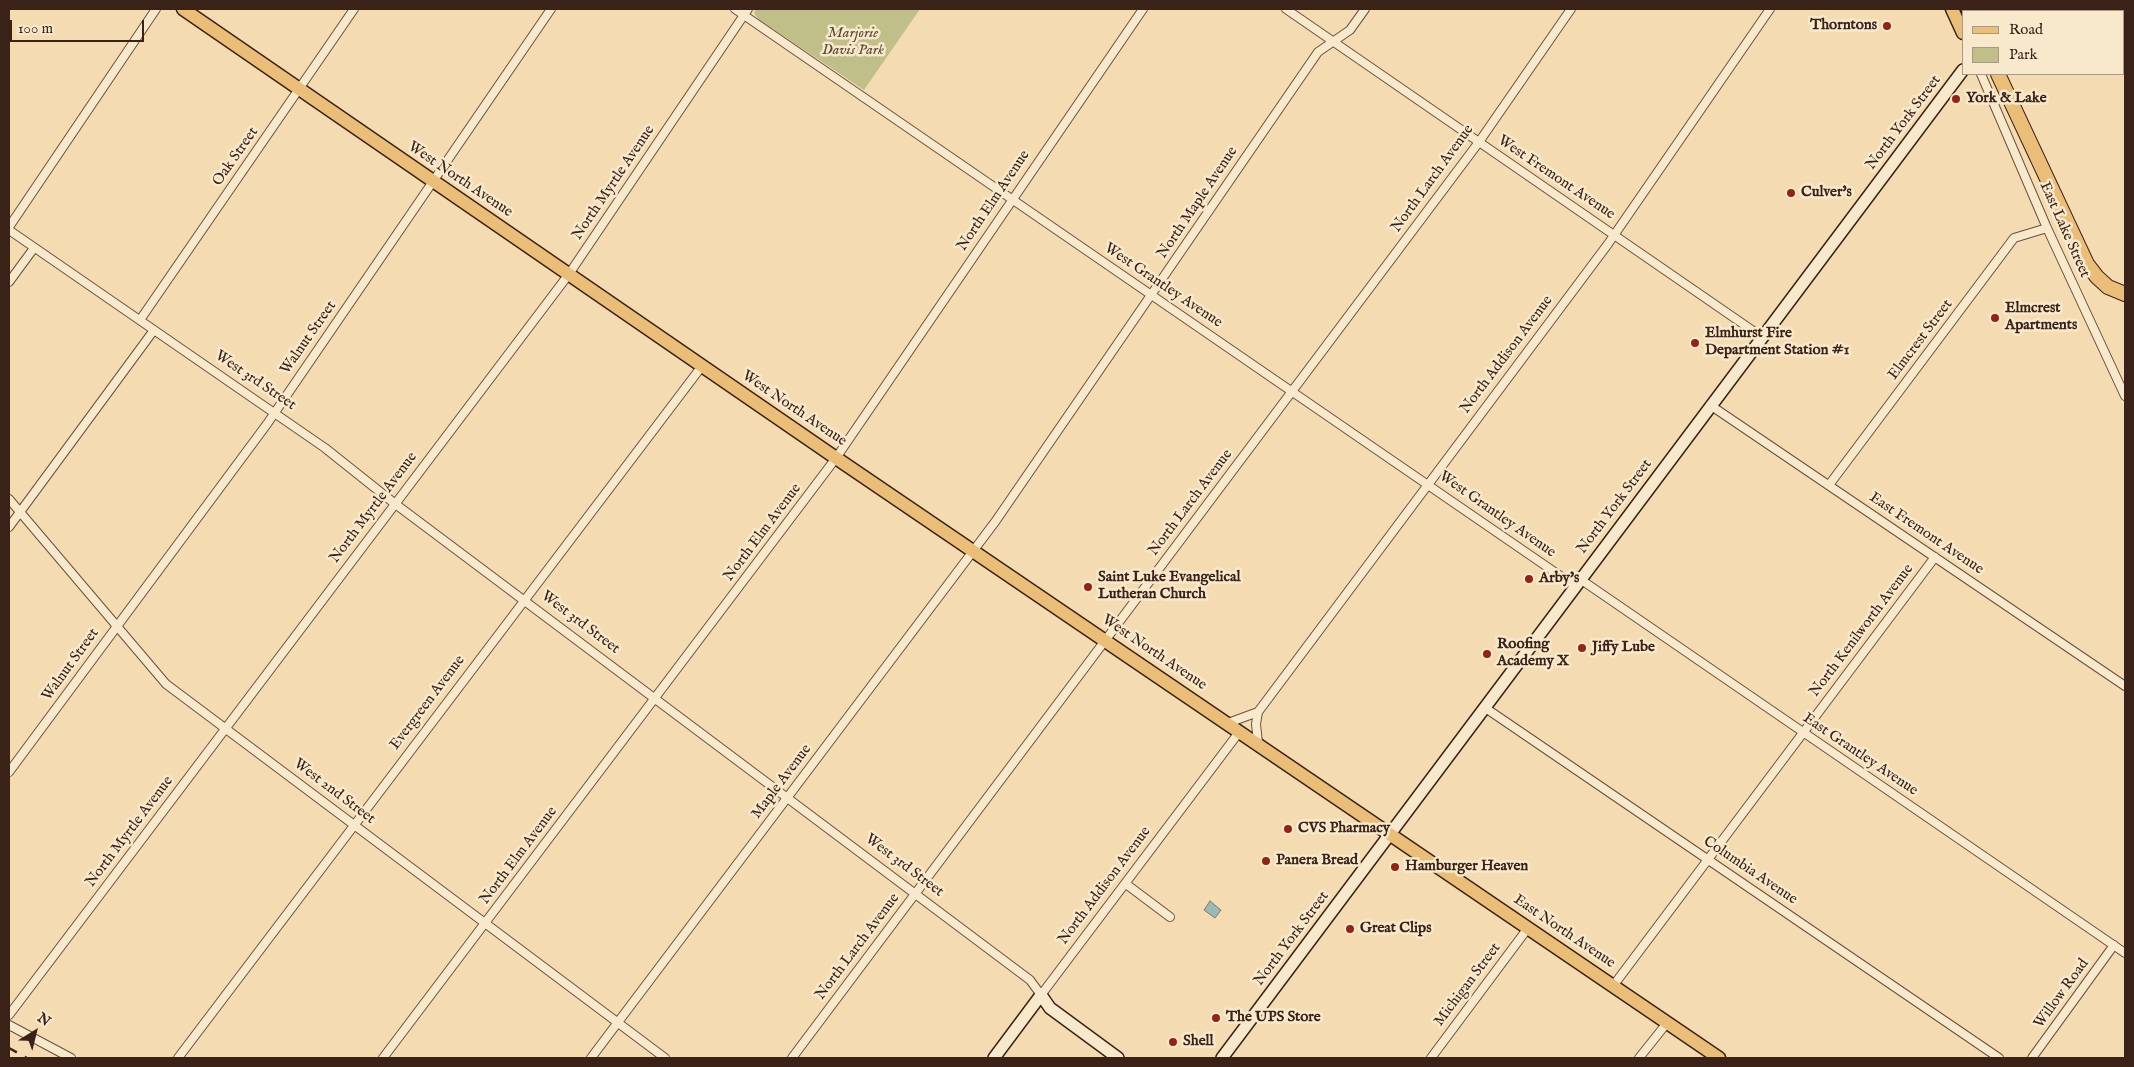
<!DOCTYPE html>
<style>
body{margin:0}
#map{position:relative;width:2134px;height:1067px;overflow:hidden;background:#f5dbb1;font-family:"IM FELL English",serif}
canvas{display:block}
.frame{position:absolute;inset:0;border:10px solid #3b2218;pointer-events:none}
.legend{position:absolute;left:1962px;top:10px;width:162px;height:65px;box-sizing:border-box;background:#f8e8cc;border:1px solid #ac9984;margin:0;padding:6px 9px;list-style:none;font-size:15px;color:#3b2218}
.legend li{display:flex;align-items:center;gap:10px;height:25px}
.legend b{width:25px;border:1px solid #ac9984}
.north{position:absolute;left:10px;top:1007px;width:50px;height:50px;-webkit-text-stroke:4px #f8e8cc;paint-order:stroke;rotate:36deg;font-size:14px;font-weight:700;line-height:20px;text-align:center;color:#3b2218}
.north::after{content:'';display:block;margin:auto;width:18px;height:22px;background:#3b2218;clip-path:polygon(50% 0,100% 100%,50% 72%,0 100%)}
.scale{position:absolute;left:10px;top:20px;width:134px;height:22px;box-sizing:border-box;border:2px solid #3b2218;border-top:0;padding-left:6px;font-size:15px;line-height:18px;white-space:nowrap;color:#3b2218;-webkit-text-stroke:4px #f8e8cc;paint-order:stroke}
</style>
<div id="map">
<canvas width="2134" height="1067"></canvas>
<div class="frame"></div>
<ul class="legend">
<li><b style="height:6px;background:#eabe78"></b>Road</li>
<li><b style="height:14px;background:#c0bf89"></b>Park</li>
</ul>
<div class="north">N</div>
<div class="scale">100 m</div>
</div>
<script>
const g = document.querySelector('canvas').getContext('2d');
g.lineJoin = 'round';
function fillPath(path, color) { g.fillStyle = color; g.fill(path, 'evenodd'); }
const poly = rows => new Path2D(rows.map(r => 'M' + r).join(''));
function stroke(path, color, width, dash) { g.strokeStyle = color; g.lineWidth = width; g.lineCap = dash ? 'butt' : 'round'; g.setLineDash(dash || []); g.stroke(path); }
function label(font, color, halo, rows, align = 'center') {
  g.font = font + ' "IM FELL English",serif'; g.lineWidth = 5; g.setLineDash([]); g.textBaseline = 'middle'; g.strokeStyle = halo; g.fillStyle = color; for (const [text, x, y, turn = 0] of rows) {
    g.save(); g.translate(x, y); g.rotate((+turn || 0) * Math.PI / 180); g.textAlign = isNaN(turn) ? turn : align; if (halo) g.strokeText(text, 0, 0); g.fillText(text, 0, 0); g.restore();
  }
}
const green = poly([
 [756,9,920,9,864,90,758,19,754,13]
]);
const water = poly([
 [1210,901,1221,910,1215,918,1204,910,1210,901]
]);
const street = poly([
 [735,9,1575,586],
 [1286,9,1762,337],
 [1981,74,2047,228,2125,396],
 [9,227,156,9],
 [9,230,325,448,394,503,1030,980,1041,995,1240,731],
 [9,282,34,248],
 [140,320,354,9],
 [1710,405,2125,686],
 [1829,485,2014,238,2047,228],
 [9,499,166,684,665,1058],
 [9,527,154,330],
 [1580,579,2125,953],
 [1484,707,1999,1058],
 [1228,723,1258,712],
 [1258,743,1256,724,1258,712,1608,244,1770,9],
 [9,772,267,424,551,9],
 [1126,884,1170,917],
 [1613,986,1935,557],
 [9,1015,569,274,748,9],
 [9,1025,71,1058],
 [178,1058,702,366],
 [383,1058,836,458,1143,9],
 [591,1058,995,522,1318,52,1350,30,1365,9],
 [792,1058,1479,142,1571,9],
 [1431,1058,1528,928],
 [1639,1058,1667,1023],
 [2032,1058,2114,945]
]);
const secondary = poly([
 [1993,11,1994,9],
 [2017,11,2019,9],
 [994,1058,1041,995,1050,1008,1118,1058],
 [1222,1058,1963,70]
]);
const primary = poly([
 [183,9,836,458,1719,1058],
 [1952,9,1963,33],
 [1968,9,1969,11]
]);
const highway = poly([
 [1998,74,2087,264,2097,277,2108,287,2125,294]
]);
const rail = poly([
 [9,1048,27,1058]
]);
const markers = [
 [1887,26,5,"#8f2418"],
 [1956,99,5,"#8f2418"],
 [1791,193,5,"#8f2418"],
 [1995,318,5,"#8f2418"],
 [1695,343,5,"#8f2418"],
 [1529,579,5,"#8f2418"],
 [1088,587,5,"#8f2418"],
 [1582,648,5,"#8f2418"],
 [1487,654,5,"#8f2418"],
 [1288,829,5,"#8f2418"],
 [1266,861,5,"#8f2418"],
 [1395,867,5,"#8f2418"],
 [1350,929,5,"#8f2418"],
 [1216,1018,5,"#8f2418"],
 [1173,1042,5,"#8f2418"]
];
const poiNames = [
 ["Thorntons",1877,26,"right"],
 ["York & Lake",1966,99],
 ["Culver's",1801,193],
 ["Elmcrest",2005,309],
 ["Apartments",2005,326],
 ["Elmhurst Fire",1705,334],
 ["Department Station #1",1705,351],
 ["Saint Luke Evangelical",1098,578],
 ["Lutheran Church",1098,595],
 ["Arby's",1539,579],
 ["Roofing",1497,645],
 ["Academy X",1497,662],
 ["Jiffy Lube",1592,648],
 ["CVS Pharmacy",1298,829],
 ["Panera Bread",1276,861],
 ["Hamburger Heaven",1405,867],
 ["Great Clips",1360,929],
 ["The UPS Store",1226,1018],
 ["Shell",1183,1042]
];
const parkNames = [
 ["Marjorie",853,34],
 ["Davis Park",853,51]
];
const streetNames = [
 ["North York Street",1904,123,-53],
 ["Oak Street",236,157,-55],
 ["West Fremont Avenue",1556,178,34],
 ["North Larch Avenue",1433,179,-54],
 ["West North Avenue",460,180,34],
 ["North Myrtle Avenue",614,183,-56],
 ["North Elm Avenue",994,201,-56],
 ["North Maple Avenue",1198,203,-56],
 ["East Lake Street",2064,230,66],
 ["West Grantley Avenue",1163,286,34],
 ["Walnut Street",309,338,-55],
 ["Elmcrest Street",1921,340,-53],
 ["North Addison Avenue",1507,355,-53],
 ["West 3rd Street",255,381,34],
 ["West North Avenue",794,409,34],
 ["North Larch Avenue",1191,503,-53],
 ["North York Street",1615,507,-53],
 ["North Myrtle Avenue",374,508,-53],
 ["West Grantley Avenue",1497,515,35],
 ["North Elm Avenue",763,533,-53],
 ["East Fremont Avenue",1926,534,34],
 ["West 3rd Street",580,623,37],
 ["North Kenilworth Avenue",1862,631,-53],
 ["West North Avenue",1154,653,34],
 ["Walnut Street",71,665,-54],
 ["Evergreen Avenue",428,703,-53],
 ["East Grantley Avenue",1860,755,34],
 ["Maple Avenue",782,782,-53],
 ["West 2nd Street",334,792,37],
 ["North Myrtle Avenue",130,832,-53],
 ["North Elm Avenue",519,856,-53],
 ["West 3rd Street",904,866,37],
 ["Columbia Avenue",1750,871,34],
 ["North Addison Avenue",1105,886,-53],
 ["East North Avenue",1564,932,34],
 ["North York Street",1292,939,-53],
 ["North Larch Avenue",858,947,-53],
 ["Michigan Street",1468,985,-53],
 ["Willow Road",2062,994,-54]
];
fillPath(green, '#c0bf89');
fillPath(water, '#9eb9b3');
stroke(water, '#767d75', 1);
stroke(street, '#6a503e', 10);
stroke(secondary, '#3b2218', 14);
stroke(primary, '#3b2218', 15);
stroke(highway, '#3b2218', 16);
stroke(street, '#f8e8cc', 8);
stroke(secondary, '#f8e8cc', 11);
stroke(primary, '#eabe78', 12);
stroke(highway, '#eabe78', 14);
stroke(rail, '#3b2218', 2.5, [9, 9]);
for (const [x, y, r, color] of markers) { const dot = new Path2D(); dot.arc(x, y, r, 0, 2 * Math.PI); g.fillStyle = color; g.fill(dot); stroke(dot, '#f8e8cc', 2); }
label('bold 15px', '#3b2218', '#f8e8cc', poiNames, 'left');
label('italic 15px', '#5c4934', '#f8e8cc', parkNames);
label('15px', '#3b2218', '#f8e8cc', streetNames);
</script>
